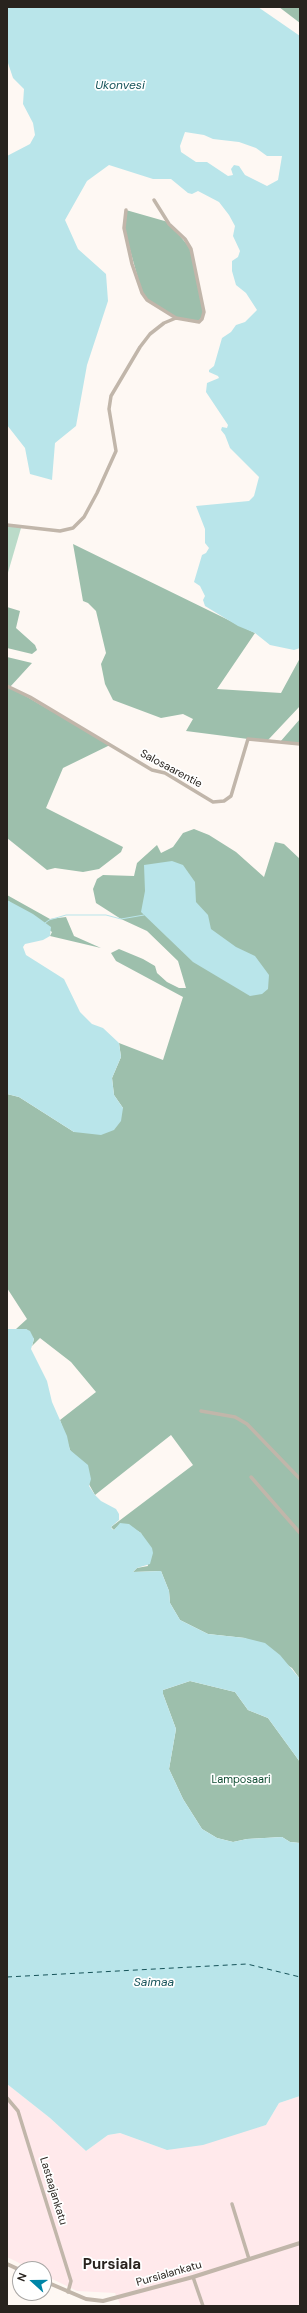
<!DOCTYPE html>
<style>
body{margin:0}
#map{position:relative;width:307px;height:2313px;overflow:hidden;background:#fef8f3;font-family:"DM Sans",sans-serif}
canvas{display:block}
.frame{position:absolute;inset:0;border:8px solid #28231e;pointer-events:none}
.north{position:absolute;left:12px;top:2261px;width:40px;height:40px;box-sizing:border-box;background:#fff;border:1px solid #a9a7a5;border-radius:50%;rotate:291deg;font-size:11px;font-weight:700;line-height:16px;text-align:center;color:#28231e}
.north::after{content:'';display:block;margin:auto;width:14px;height:18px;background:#0085a7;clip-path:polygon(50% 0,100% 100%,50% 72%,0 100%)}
</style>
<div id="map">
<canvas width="307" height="2313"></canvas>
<div class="frame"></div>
<div class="north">N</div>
</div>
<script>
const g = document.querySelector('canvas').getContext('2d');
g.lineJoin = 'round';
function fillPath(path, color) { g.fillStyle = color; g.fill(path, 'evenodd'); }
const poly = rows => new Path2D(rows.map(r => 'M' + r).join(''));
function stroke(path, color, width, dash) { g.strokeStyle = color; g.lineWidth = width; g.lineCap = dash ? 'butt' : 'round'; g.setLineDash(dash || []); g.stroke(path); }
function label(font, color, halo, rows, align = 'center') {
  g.font = font + ' "DM Sans",sans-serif'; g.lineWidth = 3.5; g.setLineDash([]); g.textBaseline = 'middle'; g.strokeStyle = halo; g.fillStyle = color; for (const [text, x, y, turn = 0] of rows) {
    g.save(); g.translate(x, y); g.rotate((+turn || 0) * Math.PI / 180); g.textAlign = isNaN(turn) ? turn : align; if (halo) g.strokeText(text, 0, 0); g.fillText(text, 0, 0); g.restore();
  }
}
const industrial = poly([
 [7,2084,50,2118,86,2151,108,2135,120,2133,167,2150,266,2125,279,2103,300,2096,300,2306,121,2306,115,2293,77,2291,44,2275,44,2269,31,2269,7,2257]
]);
const green = poly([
 [7,525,21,528,7,576]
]);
const forest = poly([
 [279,7,300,7,300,23],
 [126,210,168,222,191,249,204,312,199,322,176,318,147,300,142,293,124,228],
 [73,544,255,633,217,689,281,693,300,658,300,706,268,740,248,739,186,731,193,719,183,714,161,718,113,700,105,684,101,664,106,653,96,611,88,603,83,601],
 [7,607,20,611,16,628,35,645,37,650,32,654,7,648],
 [7,657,32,663,10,687,110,745,63,768,46,808,123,847,121,852,99,869,83,872,55,868,47,870,7,838],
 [300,719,300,744,280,742],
 [194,829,209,835,236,852,264,877,275,842,284,844,300,859,300,1679,292,1668,245,1638,208,1634,180,1620,170,1603,169,1591,161,1571,133,1572,137,1568,148,1566,141,1533,132,1528,117,1527,114,1530,111,1527,193,1465,171,1435,95,1495,70,1450,60,1420,96,1392,71,1362,40,1338,32,1346,34,1339,26,1329,16,1329,27,1319,7,1288,7,1094,19,1097,74,1132,123,1108,114,1095,112,1078,121,1057,119,1043,163,1060,183,997,116,961,111,953,119,949,143,959,155,966,157,973,167,982,179,988,186,988,178,961,147,931,121,919,96,903,93,889,97,879,103,875,134,876,137,863,157,845,161,853,173,847,183,833],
 [7,895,50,919,66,917,74,936,101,948,50,936,52,932,7,900],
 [190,1681,235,1692,248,1710,268,1718,300,1762,300,1843,290,1842,282,1837,247,1839,233,1842,217,1838,202,1829,183,1799,169,1769,176,1729,163,1694,163,1690]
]);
const water = poly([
 [7,7,258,7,300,36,300,648,294,650,270,645,255,633,238,626,205,606,203,600,205,596,200,586,194,582,202,555,206,553,209,548,205,543,205,529,196,506,249,501,254,496,259,477,230,448,225,435,221,430,222,427,227,428,228,425,206,392,207,383,219,378,218,376,209,372,209,370,214,366,222,338,231,332,236,325,245,322,257,310,246,293,236,285,232,271,232,261,238,257,240,251,233,236,235,226,229,215,219,202,198,191,192,194,188,193,171,179,153,179,109,165,87,181,65,220,78,249,106,274,108,301,87,365,76,426,55,443,52,480,30,474,25,448,7,425,7,156,30,144,35,135,33,123,23,104,24,89,13,78,7,60],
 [185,132,204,135,213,139,239,142,256,148,267,156,282,156,278,180,267,186,245,175,239,166,234,165,231,169,233,175,228,176,207,162,196,162,181,152,180,146],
 [172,861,183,865,195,882,196,902,208,915,211,929,236,947,255,956,269,975,268,989,262,994,250,996,193,962,141,912,145,891,144,865],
 [7,900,33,914,51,927,50,936,43,940,25,944,23,947,26,955,64,979,80,1012,92,1024,103,1028,119,1043,121,1057,112,1078,114,1095,123,1108,121,1121,114,1130,101,1135,74,1132,19,1097,7,1094],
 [7,1329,26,1329,30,1331,34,1339,31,1349,47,1381,52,1402,67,1436,70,1450,88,1465,91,1479,89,1486,95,1495,101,1501,116,1509,119,1514,119,1520,111,1527,112,1529,114,1530,120,1523,129,1524,141,1533,152,1548,153,1553,150,1564,137,1568,133,1572,161,1571,169,1591,170,1603,180,1620,208,1634,245,1638,265,1643,280,1655,300,1679,300,1762,268,1718,248,1710,235,1692,190,1681,163,1690,163,1694,176,1729,169,1769,183,1799,202,1829,217,1838,233,1842,247,1839,282,1837,290,1842,300,1843,300,2096,279,2103,266,2125,203,2145,167,2150,120,2133,108,2135,86,2151,50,2118,7,2084]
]);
const stream = poly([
 [45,923,49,920,66,915,106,915,121,919,144,915]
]);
const ferry = poly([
 [7,1977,247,1964,300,1977]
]);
const minor = poly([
 [126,210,124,228,132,264,142,293,147,300,176,318],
 [7,525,60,531,73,528,84,517,97,493,116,451,109,409,111,396,140,347,150,334,164,323,176,318,199,322,202,319,204,312,191,249,185,239,169,224,154,200],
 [7,686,30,697,152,770,165,773,213,802,224,801,231,796,248,739,300,744],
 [201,1411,235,1417,247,1424,300,1479],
 [251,1477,300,1533],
 [7,2098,18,2111,39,2179,71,2281,68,2292],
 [232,2204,249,2259],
 [193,2277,203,2306]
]);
const tertiary = poly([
 [7,2264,20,2270],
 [44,2281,86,2299,103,2301,193,2277,300,2243]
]);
const streetNames = [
 ["Salosaarentie",171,769,28],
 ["Lastaajankatu",53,2191,73],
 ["Pursialankatu",169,2274,-16]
];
const parkNames = [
 ["Lamposaari",241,1780]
];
const waterNames = [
 ["Ukonvesi",120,86],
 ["Saimaa",154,1983]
];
const districtNames = [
 ["Pursiala",112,2265]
];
fillPath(industrial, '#ffe9eb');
fillPath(green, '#bbdbc9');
fillPath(forest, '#9dbfac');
fillPath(water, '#b9e5ea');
stroke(stream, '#b9e5ea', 1);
stroke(ferry, '#17545a', 1, [5, 4]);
stroke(minor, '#c1b6aa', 3.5);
stroke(tertiary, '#c1b6aa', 4);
label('11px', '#28231e', '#fff', streetNames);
label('11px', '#124f35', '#fff', parkNames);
label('italic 12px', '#17545a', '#fff', waterNames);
label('bold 15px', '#28231e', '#fff', districtNames);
</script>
